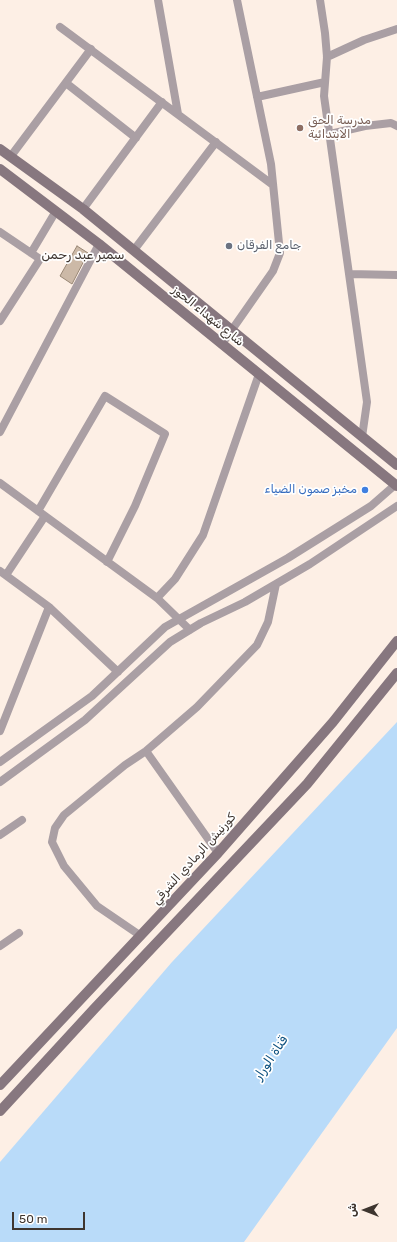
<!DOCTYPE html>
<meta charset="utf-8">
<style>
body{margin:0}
#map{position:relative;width:397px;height:1242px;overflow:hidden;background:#fdefe5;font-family:Rubik,Cairo,sans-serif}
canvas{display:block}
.north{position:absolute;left:345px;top:1190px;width:40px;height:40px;-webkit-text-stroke:3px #fff;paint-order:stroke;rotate:270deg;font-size:11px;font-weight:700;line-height:16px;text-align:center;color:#3e352f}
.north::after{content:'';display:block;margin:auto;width:14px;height:18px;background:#3e352f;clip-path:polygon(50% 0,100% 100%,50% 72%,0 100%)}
.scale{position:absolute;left:12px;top:1212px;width:73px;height:18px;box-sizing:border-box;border:2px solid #3e352f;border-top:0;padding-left:5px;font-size:12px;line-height:14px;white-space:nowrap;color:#3e352f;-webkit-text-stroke:3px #fff;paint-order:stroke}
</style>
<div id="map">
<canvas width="397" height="1242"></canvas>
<div class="north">ش</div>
<div class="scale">50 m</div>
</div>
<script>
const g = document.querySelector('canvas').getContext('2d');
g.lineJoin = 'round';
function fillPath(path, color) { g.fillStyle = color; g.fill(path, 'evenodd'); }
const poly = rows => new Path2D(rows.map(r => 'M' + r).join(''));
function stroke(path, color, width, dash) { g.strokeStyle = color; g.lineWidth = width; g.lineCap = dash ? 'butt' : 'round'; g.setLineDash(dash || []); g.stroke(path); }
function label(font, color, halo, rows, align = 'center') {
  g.font = font + ' Rubik,Cairo,sans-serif'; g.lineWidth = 3.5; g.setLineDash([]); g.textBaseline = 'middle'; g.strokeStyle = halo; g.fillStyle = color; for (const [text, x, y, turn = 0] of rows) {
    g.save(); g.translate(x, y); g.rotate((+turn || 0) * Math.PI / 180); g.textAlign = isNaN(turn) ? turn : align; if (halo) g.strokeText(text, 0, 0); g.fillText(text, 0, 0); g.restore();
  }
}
const water = poly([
 [397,722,397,1028,244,1242,0,1242,0,1162,172,962]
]);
const building = poly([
 [77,246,88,253,72,284,60,276,77,246]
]);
const minor = poly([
 [158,0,178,114],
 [320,0,325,33,327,57,324,96,367,402,362,437],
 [60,27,273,185],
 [327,57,364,40,397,29],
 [66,83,136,138],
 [257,97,325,82],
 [330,134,365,126,391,123,397,126],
 [11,156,91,49],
 [83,209,162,102],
 [0,232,40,259,0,321],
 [134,250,216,142],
 [31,253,56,211],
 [349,274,397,275],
 [222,344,273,271,280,253,271,164,237,0],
 [0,432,99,244],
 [0,483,157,598,190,630],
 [38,511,105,396,165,434,135,506,107,562],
 [0,571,49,607,118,672],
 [6,575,45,516],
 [157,598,175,579,203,535,259,374],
 [0,731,49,607],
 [146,751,218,853],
 [0,762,92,696,165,627,288,558,371,506,395,485],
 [0,782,85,720,170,642,201,623,245,602,310,564,397,506],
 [0,835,22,820],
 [141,936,97,906,64,866,52,842,55,828,64,815,125,765,146,751,197,707,257,645,268,622,276,584],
 [0,946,19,933]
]);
const secondary = poly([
 [0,149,83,209,397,465],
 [0,169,99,244,397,486],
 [0,1085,218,853,333,722,397,641],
 [0,1111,95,1008,307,784,397,673]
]);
const markers = [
 [300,128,4,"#8d6e63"],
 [229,246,4,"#6b7280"],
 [365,490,4,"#3f7fe0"]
];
const educationNames = [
 ["مدرسة الحق",308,121],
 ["الابتدائية",308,135]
];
const worshipNames = [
 ["جامع الفرقان",237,246]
];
const streetNames = [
 ["شارع شهداء الحوز",208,316,39],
 ["كورنيش الرمادي الشرقي",194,859,-48]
];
const shopNames = [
 ["مخبز صمون الضياء",357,490]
];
const neighbourhoodNames = [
 ["سمير عبد رحمن",83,255]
];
const waterNames = [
 ["قناة الورار",271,1058,-56]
];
fillPath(water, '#b9dbf9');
fillPath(building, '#ccb9a7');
stroke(building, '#988674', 1);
stroke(minor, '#aa9fa4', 8);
stroke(secondary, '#87777f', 10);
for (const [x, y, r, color] of markers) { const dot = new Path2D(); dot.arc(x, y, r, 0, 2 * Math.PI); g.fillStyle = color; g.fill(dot); stroke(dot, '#fff', 1.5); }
label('12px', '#785e54', '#fff', educationNames, 'left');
label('12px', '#5b616d', '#fff', worshipNames, 'left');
label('12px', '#3e352f', '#fff', streetNames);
label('12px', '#366cbe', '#fff', shopNames, 'right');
label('13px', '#3e352f', '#fff', neighbourhoodNames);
label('italic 13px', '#0e5280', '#fff', waterNames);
</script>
